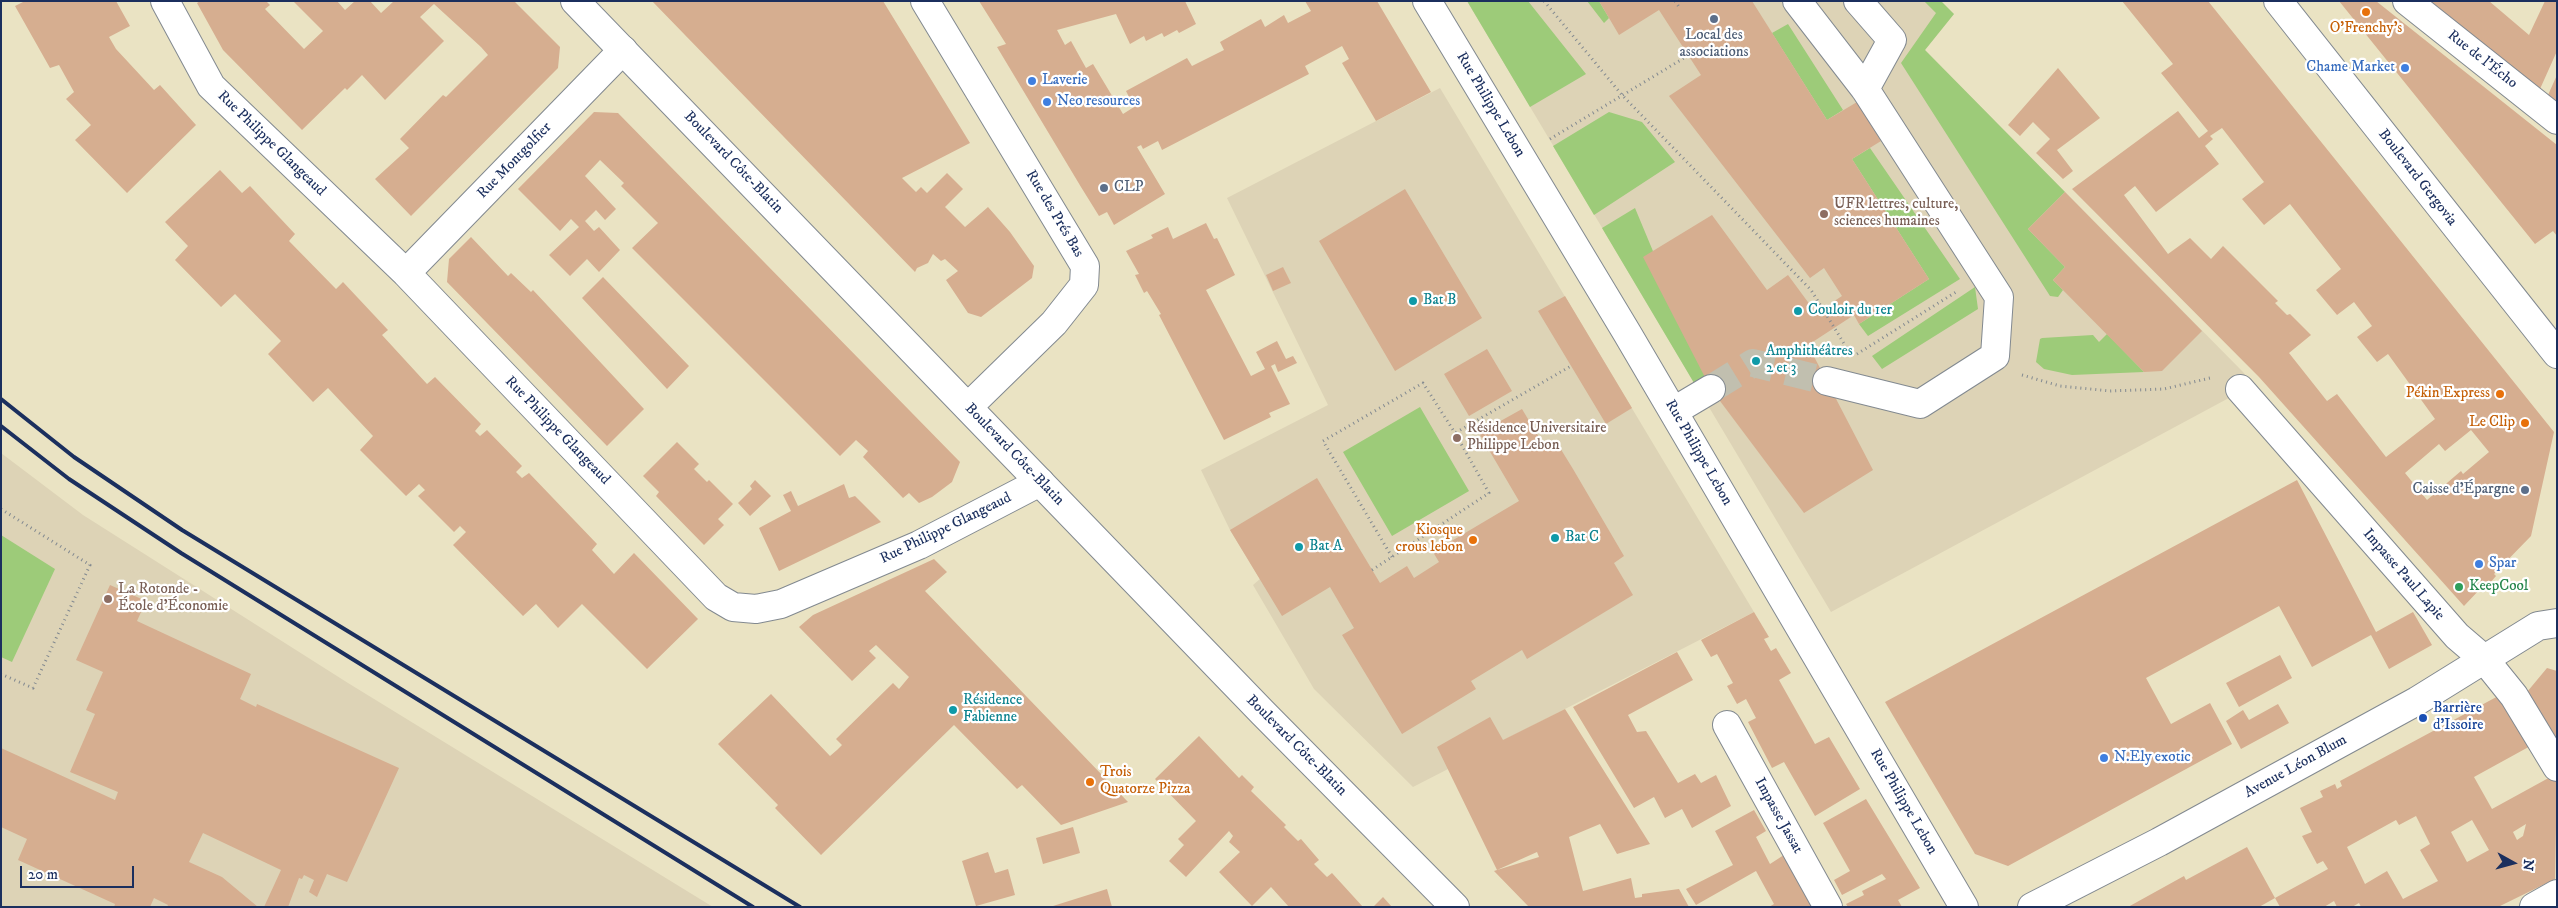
<!DOCTYPE html>
<meta charset="utf-8">
<style>
body{margin:0}
#map{position:relative;width:2558px;height:908px;overflow:hidden;background:#eae3c3;font-family:"IM FELL DW Pica",serif}
canvas{display:block}
.frame{position:absolute;inset:0;border:2px solid #1b2f5e;pointer-events:none}
.north{position:absolute;left:2488px;top:838px;width:50px;height:50px;-webkit-text-stroke:4px #fff;paint-order:stroke;rotate:97deg;font-size:14px;font-weight:700;line-height:20px;text-align:center;color:#1b2f5e}
.north::after{content:'';display:block;margin:auto;width:18px;height:22px;background:#1b2f5e;clip-path:polygon(50% 0,100% 100%,50% 72%,0 100%)}
.scale{position:absolute;left:20px;top:866px;width:114px;height:22px;box-sizing:border-box;border:2px solid #1b2f5e;border-top:0;padding-left:6px;font-size:15px;line-height:18px;white-space:nowrap;color:#1b2f5e;-webkit-text-stroke:4px #fff;paint-order:stroke}
</style>
<div id="map">
<canvas width="2558" height="908"></canvas>
<div class="frame"></div>
<div class="north">N</div>
<div class="scale">20 m</div>
</div>
<script>
const g = document.querySelector('canvas').getContext('2d');
g.lineJoin = 'round';
function fillPath(path, color) { g.fillStyle = color; g.fill(path, 'evenodd'); }
const poly = rows => new Path2D(rows.map(r => 'M' + r).join(''));
function stroke(path, color, width, dash) { g.strokeStyle = color; g.lineWidth = width; g.lineCap = dash ? 'butt' : 'round'; g.setLineDash(dash || []); g.stroke(path); }
function label(font, color, halo, rows, align = 'center') {
  g.font = font + ' "IM FELL DW Pica",serif'; g.lineWidth = 4.5; g.setLineDash([]); g.textBaseline = 'middle'; g.strokeStyle = halo; g.fillStyle = color; for (const [text, x, y, turn = 0] of rows) {
    g.save(); g.translate(x, y); g.rotate((+turn || 0) * Math.PI / 180); g.textAlign = isNaN(turn) ? turn : align; if (halo) g.strokeText(text, 0, 0); g.fillText(text, 0, 0); g.restore();
  }
}
const built = poly([
 [1467,1,1941,1,1954,14,1925,50,2243,372,2253,385,1831,612],
 [1440,88,1754,612,1413,787,1314,689,1253,585,1260,579,1230,530,1201,470,1328,405,1227,198],
 [1,453,83,515,348,683,713,907,1,907]
]);
const green = poly([
 [1467,1,1528,1,1586,74,1530,107],
 [1587,1,1599,1,1609,18,1604,23],
 [1924,1,1941,1,1954,14,1925,50,2065,192,2028,229,2065,267,2053,280,2063,290,2058,297,2050,296,1901,63,1936,13],
 [1788,24,1843,110,1827,120,1772,33],
 [1609,112,1642,122,1675,162,1594,215,1553,146],
 [1870,148,1960,279,1868,336,1859,324,1929,279,1852,159],
 [1635,208,1705,376,1694,383,1602,228],
 [1975,287,1978,309,1882,369,1872,356],
 [2107,334,2144,372,2072,375,2044,369,2036,362,2040,339,2042,338,2093,335,2099,342],
 [1420,407,1469,491,1392,536,1343,452],
 [1,535,55,569,12,662,1,657]
]);
const building = poly([
 [25,1,116,1,130,26,109,37,116,49,154,90,160,85,196,125,127,193,75,140,91,125,66,99,74,92,59,65,50,68,15,6],
 [200,1,266,1,270,5,265,9,304,49,323,31,293,1,337,1,345,10,355,1,370,1,381,13,394,1,514,1,560,47,558,68,411,216,375,179,409,148,400,139,443,95,446,97,488,55,481,47,434,4,420,17,444,41,385,100,362,75,347,90,345,88,302,130,223,50,197,3],
 [652,1,883,1,970,143,902,178,916,192,921,187,927,193,947,173,963,189,945,207,965,227,988,207,1010,232,1034,266,1032,278,981,317,968,313,946,280,958,271,945,259,941,261,933,254,928,263,917,268,915,272],
 [979,1,1185,1,1196,24,1179,33,1177,30,1164,37,1162,33,1146,41,1144,36,1130,44,1116,14,1057,30,1065,45,1071,41,1086,68,1093,64,1123,114,1134,107,1126,91,1187,58,1192,66,1224,50,1220,42,1261,19,1265,27,1284,15,1288,23,1311,11,1305,1,1377,1,1431,92,1376,121,1342,63,1349,59,1342,46,1305,66,1309,74,1162,150,1158,141,1143,149,1141,145,1137,147,1165,194,1114,225,1107,212,1099,216,1081,187,997,47,1006,44],
 [1599,1,1752,1,1827,120,1857,102,1881,141,1852,159,1929,279,1859,324,1854,315,1808,345,1873,470,1804,513,1711,389,1643,257,1712,215,1767,290,1788,275,1816,313,1842,296,1824,268,1810,278,1669,96,1701,75,1659,10,1619,35],
 [2122,1,2208,1,2554,432,2531,536,2494,574,2496,576,2484,590,2481,588,2464,606,2259,377,2072,189,2178,111,2199,138,2208,131,2161,73,2173,64],
 [2222,128,2264,182,2242,199,2264,225,2290,204,2341,269,2316,290,2337,315,2354,302,2372,326,2357,337,2377,362,2388,354,2435,419,2386,457,2337,394,2327,401,2289,353,2311,335,2290,314,2287,315,2275,303,2278,301,2223,246,2211,259,2190,238,2168,254,2124,195,2135,186,2156,212,2219,164,2205,146,2213,139,2210,136],
 [2471,430,2489,452,2463,474,2461,471,2427,500,2405,473,2439,444,2445,451],
 [2339,1,2376,1,2557,145,2557,236,2553,231,2535,244],
 [2430,1,2489,1,2529,35,2545,1,2557,1,2557,51,2540,89],
 [2058,68,2100,118,2057,150,2073,171,2063,179,2036,153,2050,139,2033,122,2020,136,2008,125],
 [2557,75,2557,102,2548,95],
 [594,112,618,113,960,462,952,482,932,497,919,503,909,493,903,498,863,457,868,451,856,440,840,456,632,248,658,223,621,186,624,183,600,160,585,176,616,209,605,220,596,210,585,221,594,231,599,227,620,250,599,272,587,259,570,276,549,255,579,227,571,219,560,231,518,189],
 [220,170,242,193,250,186,295,234,289,241,336,289,343,282,388,330,382,335,427,384,435,377,481,424,475,431,480,436,487,430,522,466,516,472,522,478,529,473,597,544,592,550,614,574,634,553,698,619,647,669,582,604,558,628,536,604,523,616,453,545,466,532,460,526,454,532,418,496,425,490,419,484,406,496,360,450,373,436,328,388,313,402,268,354,281,341,235,294,221,307,175,260,188,246,165,222],
 [1405,189,1482,318,1395,371,1319,241],
 [2065,192,2202,331,2162,371,2144,372,2053,280,2065,267,2028,229],
 [1206,223,1214,239,1217,238,1235,275,1206,290,1251,376,1265,369,1256,352,1277,341,1286,359,1293,356,1297,363,1278,372,1275,364,1271,366,1290,404,1269,413,1271,417,1224,440,1159,315,1161,314,1147,291,1144,293,1135,275,1139,274,1126,251,1153,238,1151,235,1168,227,1173,239],
 [471,237,508,276,511,273,531,292,533,290,644,409,607,446,447,282,449,259],
 [1283,267,1291,283,1273,291,1266,275],
 [603,277,689,366,667,389,582,298],
 [1565,296,1632,408,1606,424,1538,311],
 [1487,349,1512,391,1469,416,1444,374],
 [1522,409,1546,449,1557,443,1573,469,1624,556,1614,563,1633,595,1527,659,1522,650,1471,681,1476,689,1402,734,1342,635,1354,628,1330,587,1282,616,1230,530,1317,478,1380,583,1407,566,1414,578,1439,562,1433,552,1519,501,1479,433],
 [677,442,699,464,694,469,707,482,709,480,733,504,718,519,724,525,704,545,656,496,659,492,643,476],
 [755,480,771,496,750,516,738,503,752,489,750,486],
 [2297,480,2376,632,2413,612,2432,645,2389,669,2371,635,2312,667,2279,606,2146,678,2171,724,2210,703,2232,744,2008,866,1975,854,1885,702],
 [844,484,849,498,855,496,881,522,779,571,759,528,791,511,783,495,791,491,798,506],
 [934,559,947,572,925,591,1128,802,1061,825,1022,785,1017,789,954,725,821,855,775,808,778,805,718,744,771,694,830,756,837,750,842,745,836,739,893,683,899,689,909,677,876,645,869,651,876,658,852,681,799,627,813,615],
 [110,585,146,601,137,621,251,674,240,699,256,707,257,704,399,768,347,882,327,874,317,897,309,892,314,880,304,875,302,879,299,878,288,907,264,907,281,870,203,833,189,862,222,877,258,907,167,907,168,905,154,898,150,907,114,907,115,904,18,860,27,839,1,827,1,748,115,800,118,792,70,772,95,714,86,710,103,672,76,660],
 [1754,612,1769,637,1764,639,1771,651,1776,648,1791,673,1779,680,1815,744,1829,737,1860,789,1815,816,1784,762,1772,768,1748,722,1756,718,1746,699,1737,704,1727,686,1733,683,1717,654,1711,657,1701,640],
 [1677,652,1693,680,1628,715,1637,732,1646,731,1678,783,1695,774,1701,783,1716,775,1731,806,1692,828,1682,809,1665,818,1654,797,1634,808,1573,707],
 [2280,655,2292,678,2239,707,2226,683],
 [2547,668,2557,671,2557,752,2522,698],
 [2502,694,2534,744,2474,777,2492,809,2554,775,2557,776,2555,879,2498,907,2361,907,2359,903,2352,907,2337,907,2334,901,2324,907,2280,907,2275,898,2328,869,2323,861,2317,864,2302,836,2312,832,2300,808,2323,797,2320,791,2335,784,2337,789,2342,786,2340,781],
 [2416,816,2430,844,2420,850,2438,881,2403,899,2387,871,2365,884,2347,847,2396,820,2399,825],
 [2472,820,2489,850,2467,862,2451,832],
 [2526,824,2523,836,2517,840,2513,832],
 [2278,704,2289,723,2241,749,2226,721,2243,710,2249,720],
 [1565,709,1650,844,1617,854,1600,824,1569,837,1583,891,1631,878,1635,898,1642,897,1642,894,1679,889,1689,907,1529,907,1494,871,1497,870,1437,747,1490,717,1503,740],
 [1537,852,1539,857,1497,870],
 [1199,736,1239,778,1242,775,1254,787,1251,791,1286,825,1284,827,1298,841,1301,839,1319,860,1314,864,1327,877,1332,873,1363,907,1289,907,1271,887,1252,906,1219,872,1240,852,1229,842,1233,836,1229,831,1186,877,1169,861,1184,845,1178,839,1196,821,1155,779],
 [1866,799,1920,888,1898,900,1902,907,1848,907,1846,904,1864,895,1862,891,1886,879,1882,874,1842,895,1834,880,1850,871,1823,823],
 [1754,810,1766,831,1756,837,1770,864,1787,853,1816,907,1769,907,1774,904,1756,871,1696,905,1686,889,1733,865,1715,831],
 [1073,827,1080,853,1043,864,1036,838],
 [2247,847,2275,898,2259,907,2128,907,2184,876,2186,880],
 [988,852,995,873,1008,869,1015,895,976,906,962,861],
 [1107,889,1112,907,1053,907,1053,906],
 [1383,897,1392,907,1373,907]
]);
const minorTunnel = poly([
 [1711,389,1753,363,1827,381]
]);
const path = poly([
 [1544,1,1622,95,1811,290,1848,350],
 [1675,1,1679,7],
 [1550,139,1689,55],
 [1857,354,1956,292],
 [2022,375,2060,386,2110,391,2164,389,2210,378],
 [1,509,90,565,33,688,1,674],
 [1392,557,1323,441,1423,383,1455,433],
 [1372,570,1489,493,1455,433,1571,366]
]);
const minor = poly([
 [165,1,211,86,406,273,716,597,733,607,756,609,781,604,919,545,1040,482],
 [925,1,1085,266,1084,285,1054,323,968,407],
 [1427,1,1627,333,1964,907],
 [1797,1,1865,89,1999,297,1995,356,1920,404,1827,381],
 [1858,1,1892,40,1865,89],
 [2407,1,2557,120],
 [406,273,623,50],
 [2240,389,2457,636,2485,660,2514,696,2557,767],
 [1674,411,1711,389],
 [1727,725,1828,907],
 [2534,907,2557,894]
]);
const major = poly([
 [575,1,1263,713,1455,907],
 [2278,1,2557,354],
 [2032,907,2159,842,2417,701,2538,626,2557,623]
]);
const rail = poly([
 [1,399,74,457,182,530,800,907],
 [1,426,69,479,181,553,753,907]
]);
const markers = [
 [2366,12,5,"#e8710a"],
 [1714,19,5,"#5c6f8a"],
 [2405,68,5,"#3f7fe0"],
 [1032,81,5,"#3f7fe0"],
 [1047,102,5,"#3f7fe0"],
 [1104,188,5,"#5c6f8a"],
 [1824,214,5,"#8d6e63"],
 [1413,301,5,"#0f9aa8"],
 [1798,311,5,"#0f9aa8"],
 [1756,361,5,"#0f9aa8"],
 [2500,394,5,"#e8710a"],
 [2525,423,5,"#e8710a"],
 [1457,438,5,"#8d6e63"],
 [2525,490,5,"#5c6f8a"],
 [1555,538,5,"#0f9aa8"],
 [1473,540,5,"#e8710a"],
 [1299,547,5,"#0f9aa8"],
 [2479,564,5,"#3f7fe0"],
 [2459,587,5,"#2e9e5b"],
 [108,599,5,"#8d6e63"],
 [953,710,5,"#0f9aa8"],
 [2423,718,5,"#1a4fb4"],
 [2104,758,5,"#3f7fe0"],
 [1090,782,5,"#e8710a"]
];
const foodNames = [
 ["O'Frenchy's",2366,29,"center"],
 ["Pékin Express",2490,394],
 ["Le Clip",2515,423],
 ["Kiosque",1463,531],
 ["crous lebon",1463,548],
 ["Trois",1100,773,"left"],
 ["Quatorze Pizza",1100,790,"left"]
];
const serviceNames = [
 ["Local des",1714,36],
 ["associations",1714,53],
 ["CLP",1114,188,"left"],
 ["Caisse d'Épargne",2515,490,"right"]
];
const streetNames = [
 ["Rue de l'Écho",2482,60,38],
 ["Rue Philippe Lebon",1490,105,59],
 ["Rue Philippe Glangeaud",271,144,44],
 ["Rue Montgolfier",515,161,-46],
 ["Boulevard Côte-Blatin",733,163,46],
 ["Boulevard Gergovia",2417,178,52],
 ["Rue des Prés Bas",1054,214,59],
 ["Rue Philippe Glangeaud",557,431,46],
 ["Rue Philippe Lebon",1698,453,60],
 ["Boulevard Côte-Blatin",1014,455,46],
 ["Rue Philippe Glangeaud",946,529,-26],
 ["Impasse Paul Lapie",2403,575,49],
 ["Boulevard Côte-Blatin",1296,746,45],
 ["Avenue Léon Blum",2296,767,-29],
 ["Rue Philippe Lebon",1903,802,60],
 ["Impasse Jassat",1778,816,61]
];
const shopNames = [
 ["Chame Market",2395,68,"right"],
 ["Laverie",1042,81],
 ["Neo resources",1057,102],
 ["Spar",2489,564],
 ["N.Ely exotic",2114,758]
];
const educationNames = [
 ["UFR lettres, culture,",1834,205],
 ["sciences humaines",1834,222],
 ["Résidence Universitaire",1467,429],
 ["Philippe Lebon",1467,446],
 ["La Rotonde -",118,590],
 ["École d'Économie",118,607]
];
const cultureNames = [
 ["Bat B",1423,301],
 ["Couloir du 1er",1808,311],
 ["Amphithéâtres",1766,352],
 ["2 et 3",1766,369],
 ["Bat C",1565,538],
 ["Bat A",1309,547],
 ["Résidence",963,701],
 ["Fabienne",963,718]
];
const leisureNames = [
 ["KeepCool",2469,587]
];
const transitNames = [
 ["Barrière",2433,709],
 ["d'Issoire",2433,726]
];
fillPath(built, '#ddd3b6');
fillPath(green, '#9dcb79');
fillPath(building, '#d6ae90');
stroke(minorTunnel, '#c1bfaf', 28, [28, 14]);
stroke(minor, '#828990', 30);
stroke(major, '#828990', 30);
stroke(path, '#828990', 3, [1, 4]);
stroke(minor, '#fff', 28);
stroke(major, '#fff', 28);
stroke(rail, '#1b2f5e', 4);
for (const [x, y, r, color] of markers) { const dot = new Path2D(); dot.arc(x, y, r, 0, 2 * Math.PI); g.fillStyle = color; g.fill(dot); stroke(dot, '#fff', 2); }
label('15px', '#c56008', '#fff', foodNames, 'right');
label('15px', '#4e5e75', '#fff', serviceNames);
label('15px', '#1b2f5e', '#fff', streetNames);
label('15px', '#366cbe', '#fff', shopNames, 'left');
label('15px', '#785e54', '#fff', educationNames, 'left');
label('15px', '#0d838f', '#fff', cultureNames, 'left');
label('15px', '#27864d', '#fff', leisureNames, 'left');
label('15px', '#164399', '#fff', transitNames, 'left');
</script>
